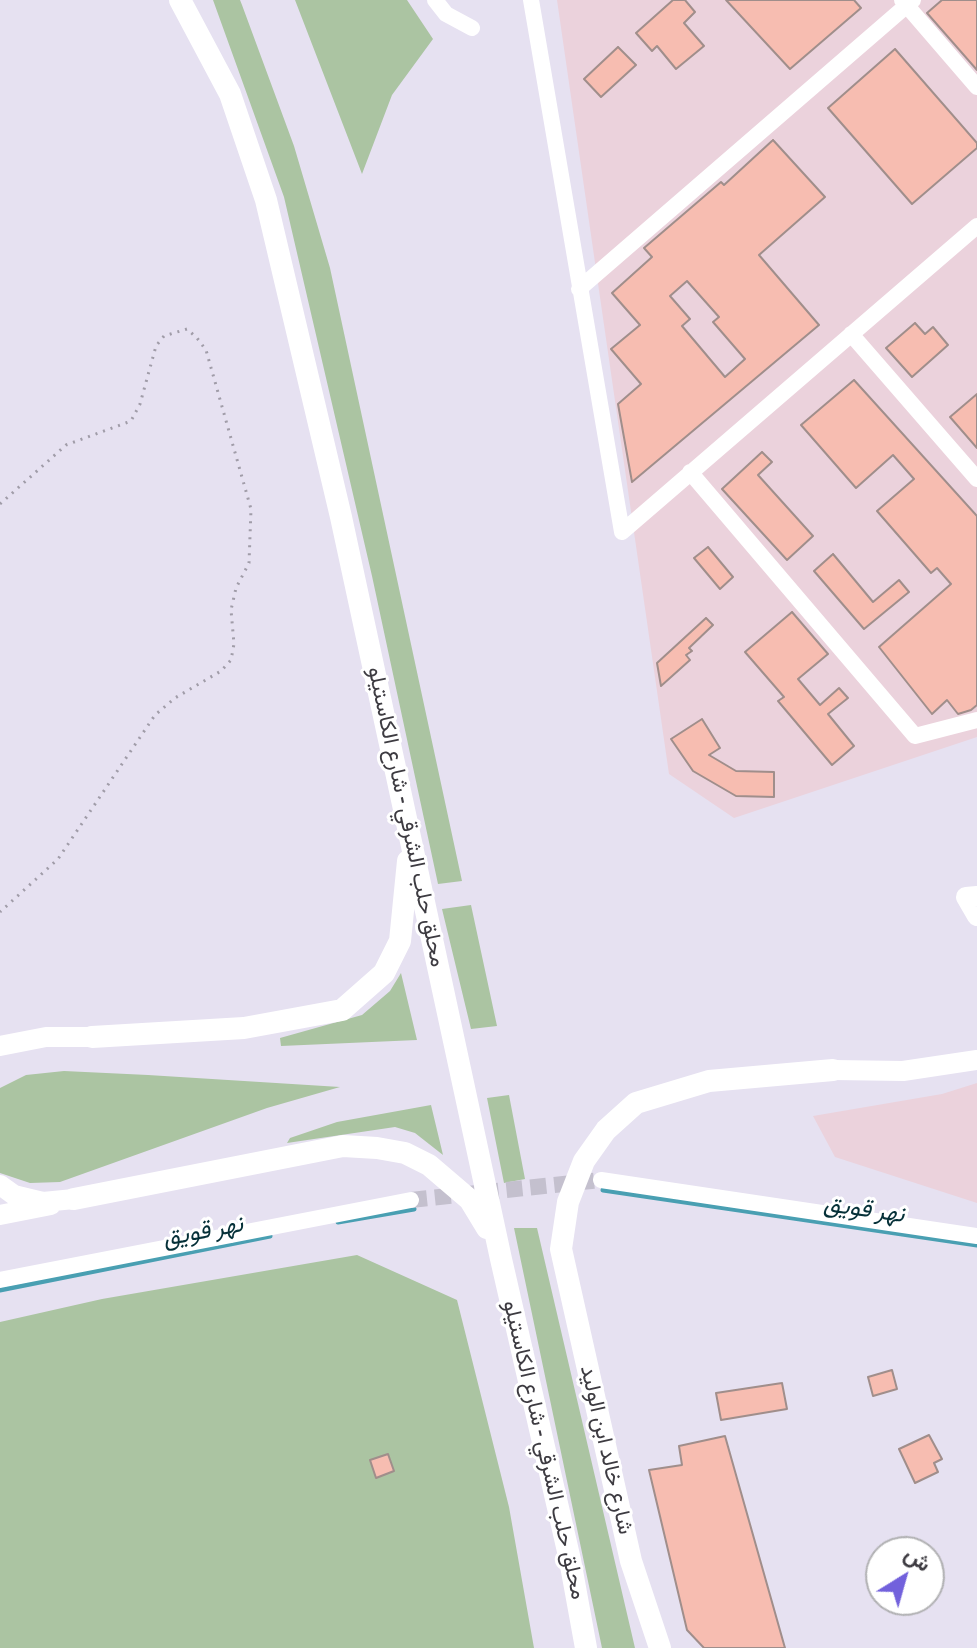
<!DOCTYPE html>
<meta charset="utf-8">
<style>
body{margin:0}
#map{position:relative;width:977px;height:1648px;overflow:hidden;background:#e6e1f1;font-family:"Archivo Narrow",Vazirmatn,sans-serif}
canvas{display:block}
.north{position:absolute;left:865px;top:1536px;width:80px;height:80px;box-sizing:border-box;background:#fff;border:2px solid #b1b1b3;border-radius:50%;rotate:37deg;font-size:22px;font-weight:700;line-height:32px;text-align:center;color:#3d3b41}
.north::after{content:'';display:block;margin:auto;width:28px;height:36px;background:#7261dc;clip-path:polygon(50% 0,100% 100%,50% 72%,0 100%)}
</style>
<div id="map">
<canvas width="977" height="1648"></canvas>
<div class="north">ش</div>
</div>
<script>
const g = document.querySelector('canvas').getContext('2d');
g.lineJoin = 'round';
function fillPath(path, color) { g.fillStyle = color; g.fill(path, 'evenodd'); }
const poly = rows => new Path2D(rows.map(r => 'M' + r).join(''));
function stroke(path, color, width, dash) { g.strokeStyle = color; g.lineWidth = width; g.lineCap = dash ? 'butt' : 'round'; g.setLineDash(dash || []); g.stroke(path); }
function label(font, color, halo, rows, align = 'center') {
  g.font = font + ' "Archivo Narrow",Vazirmatn,sans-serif'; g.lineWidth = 6; g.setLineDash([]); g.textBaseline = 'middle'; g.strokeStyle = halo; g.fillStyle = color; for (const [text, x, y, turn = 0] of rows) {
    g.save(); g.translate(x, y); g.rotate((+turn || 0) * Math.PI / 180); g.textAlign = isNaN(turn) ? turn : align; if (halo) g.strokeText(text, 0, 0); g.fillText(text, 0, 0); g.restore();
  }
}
const industrial = poly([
 [557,0,977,0,977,737,734,818,669,774],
 [977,1083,977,1203,835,1157,813,1116,942,1094]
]);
const green = poly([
 [213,0,240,0,242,5,294,146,330,268,462,881,438,884,372,576,284,197],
 [295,0,407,0,433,39,392,95,362,174],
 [471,905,497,1026,471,1029,442,909],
 [401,973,417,1040,281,1046,280,1038,362,1015,390,991],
 [64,1071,148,1075,340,1087,267,1108,60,1182,30,1183,0,1173,0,1088,26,1075],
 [509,1095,525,1179,504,1183,487,1098],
 [431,1105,443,1155,415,1133,395,1127,287,1143,290,1138,337,1122],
 [514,1228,537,1228,635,1648,602,1648],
 [357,1255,457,1300,509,1507,534,1648,0,1648,0,1322,102,1299]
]);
const stream = poly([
 [603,1190,977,1245],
 [338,1222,414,1209],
 [0,1290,270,1236]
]);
const building = poly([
 [673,0,685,0,695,12,684,23,704,46,676,69,657,46,652,51,636,33,673,0],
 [726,0,854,0,861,8,790,69,726,0],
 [942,0,977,0,977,70,927,13,942,0],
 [618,47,636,65,601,97,584,79,618,47],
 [895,49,977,143,977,148,912,204,828,108,895,49],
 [773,140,825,197,759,255,819,325,632,482,618,404,641,384,611,349,640,325,612,293,652,257,644,248,721,182,724,185,773,140],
 [687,281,719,317,713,322,745,359,725,377,682,326,690,319,670,296,687,281],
 [915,323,925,334,933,327,948,345,912,377,886,348,915,323],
 [854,380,977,516,977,705,971,710,958,714,947,700,932,714,879,647,951,584,937,568,931,573,877,511,914,479,893,455,856,488,801,425,854,380],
 [977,394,977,448,950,417,977,394],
 [762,452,772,462,758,475,813,536,787,560,722,489,762,452],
 [708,547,733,577,720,589,694,558,708,547],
 [833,554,873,602,899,580,909,592,864,629,814,571,833,554],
 [792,612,828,654,798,679,820,705,839,688,848,698,828,714,854,746,832,765,778,701,784,697,745,652,792,612],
 [706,618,713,625,689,648,692,651,686,655,690,660,661,686,657,663,706,618],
 [702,719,720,748,709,755,736,771,774,772,774,797,736,796,693,771,671,739,702,719],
 [892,1370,897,1389,873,1396,868,1377,892,1370],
 [782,1383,787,1409,721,1420,716,1393,782,1383],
 [929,1435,942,1459,934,1463,938,1472,915,1483,899,1449,929,1435],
 [725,1436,785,1648,704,1648,687,1630,649,1470,682,1465,679,1446,725,1436],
 [388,1454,394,1471,376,1478,370,1460,388,1454]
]);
const minorTunnel = poly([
 [411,1200,601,1180]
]);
const path = poly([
 [0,504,66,445,131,421,140,404,156,346,164,336,187,329,197,338,206,350,251,509,249,563,236,588,231,610,234,644,231,660,221,671,175,698,155,715,58,859,0,912]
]);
const minor = poly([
 [435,0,446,14,472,28],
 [531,0,622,532],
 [902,0,977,87],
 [579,289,913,0],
 [851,334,977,479],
 [690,472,915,736,977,720],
 [622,532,977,226],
 [601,1180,977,1236],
 [0,1280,411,1200]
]);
const major = poly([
 [977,896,966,897,977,916],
 [0,1046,46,1037,92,1037],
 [833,1070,903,1071,977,1060],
 [0,1185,14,1195,43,1202,74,1199],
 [0,1215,51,1205]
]);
const highway = poly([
 [180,0,230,94,266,200,341,517,501,1259,570,1560,586,1648],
 [92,1037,244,1028,342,1010,384,973,400,941,408,861],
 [74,1199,343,1146,377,1148,405,1153,429,1165,470,1200,487,1228],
 [660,1648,631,1561,561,1249,568,1202,584,1161,606,1130,636,1103,709,1081,833,1070]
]);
const streetNames = [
 ["محلق حلب الشرقي - شارع الكاستيلو",406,817,78],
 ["محلق حلب الشرقي - شارع الكاستيلو",544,1450,77],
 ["شارع خالد ابن الوليد",606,1450,77]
];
const waterNames = [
 ["نهر قويق",864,1210,8],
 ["نهر قويق",203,1232,-11]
];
fillPath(industrial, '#ebd2dc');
fillPath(green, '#abc4a2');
stroke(stream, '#499fb2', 5);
fillPath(building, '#f7bdb1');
stroke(building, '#a08e8b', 2);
stroke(minorTunnel, '#c4c0ce', 16, [16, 8]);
stroke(path, '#a09ca8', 3, [2, 6]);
stroke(minor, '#fff', 16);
stroke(major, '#fff', 20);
stroke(highway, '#fff', 22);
label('22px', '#3d3b41', '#fff', streetNames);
label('italic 24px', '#053038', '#fff', waterNames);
</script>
